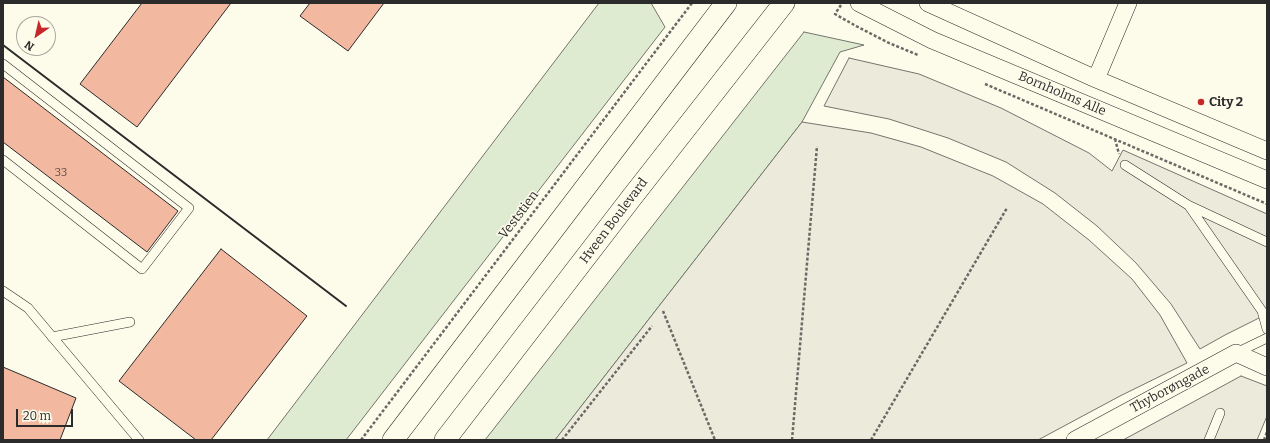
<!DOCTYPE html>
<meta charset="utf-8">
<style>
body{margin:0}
#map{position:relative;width:1270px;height:443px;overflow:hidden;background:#fdfbea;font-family:Bitter,serif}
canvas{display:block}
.frame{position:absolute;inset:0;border:4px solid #2b2b2b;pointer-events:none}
.north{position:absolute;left:16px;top:16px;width:40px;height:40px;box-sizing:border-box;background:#fdfbea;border:1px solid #a9a89e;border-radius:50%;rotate:214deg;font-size:11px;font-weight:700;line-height:16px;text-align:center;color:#2b2b2b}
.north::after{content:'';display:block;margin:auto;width:14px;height:18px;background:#c62828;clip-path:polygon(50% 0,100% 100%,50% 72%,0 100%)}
.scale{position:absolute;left:16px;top:409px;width:57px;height:18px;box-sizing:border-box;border:2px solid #2b2b2b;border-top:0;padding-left:5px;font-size:12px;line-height:14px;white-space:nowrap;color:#2b2b2b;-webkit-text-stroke:3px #fdfbea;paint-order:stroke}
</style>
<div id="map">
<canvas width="1270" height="443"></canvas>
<div class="frame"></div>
<div class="north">N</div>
<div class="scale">20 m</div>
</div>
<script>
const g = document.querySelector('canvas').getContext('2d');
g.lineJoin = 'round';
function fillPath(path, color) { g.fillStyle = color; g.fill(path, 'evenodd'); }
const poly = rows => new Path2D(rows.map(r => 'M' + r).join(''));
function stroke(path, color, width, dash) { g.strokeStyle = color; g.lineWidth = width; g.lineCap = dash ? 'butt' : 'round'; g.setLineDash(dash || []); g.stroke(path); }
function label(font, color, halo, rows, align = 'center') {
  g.font = font + ' Bitter,serif'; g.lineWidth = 3; g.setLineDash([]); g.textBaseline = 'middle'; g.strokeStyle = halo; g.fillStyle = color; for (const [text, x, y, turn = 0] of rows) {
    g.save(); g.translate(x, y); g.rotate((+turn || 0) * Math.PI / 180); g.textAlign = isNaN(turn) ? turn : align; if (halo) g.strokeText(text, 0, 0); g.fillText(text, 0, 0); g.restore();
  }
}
const green = poly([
 [599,3,651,3,665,27,346,440,267,440,599,3],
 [804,32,864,45,840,52,802,122,555,440,485,440,804,32]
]);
const parking = poly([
 [849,58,919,74,1001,108,1089,153,1112,171,1123,150,1267,214,1267,314,1225,335,1200,349,1171,304,1136,263,1097,226,1055,193,1006,162,948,138,889,119,824,106,849,58],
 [802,122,871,133,921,147,993,176,1043,204,1089,240,1132,279,1160,315,1187,363,1120,396,1038,440,555,440,802,122],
 [1241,376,1267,386,1267,416,1257,440,1123,440,1241,376]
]);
const building = poly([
 [142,3,231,3,137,127,80,84,142,3],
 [310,3,384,3,348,51,300,16,310,3],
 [3,77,178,211,147,252,3,142,3,77],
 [221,249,307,316,211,440,196,440,119,381,221,249],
 [3,367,76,398,60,440,3,440,3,367]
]);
const path = poly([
 [841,5,835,14,856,26,889,43,918,55],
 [985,84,1267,204],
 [1115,139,1119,154],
 [663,311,715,440],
 [361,440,692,3],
 [562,440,652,326],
 [792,440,817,146],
 [871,440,1007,208],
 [1264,440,1267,432]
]);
const service = poly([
 [3,64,189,208,142,269,3,160],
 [1125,165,1188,205,1267,242],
 [1189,206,1262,311,1267,329],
 [3,291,28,308,139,440],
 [52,337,130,322],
 [1236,353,1267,338],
 [1209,440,1220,413]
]);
const minor = poly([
 [859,3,932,40,1267,180],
 [928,3,1096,79,1267,151],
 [1096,79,1128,3],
 [1075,440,1236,353,1267,367]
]);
const tertiary = poly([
 [393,440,726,3],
 [445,440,632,197,784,3]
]);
const wall = poly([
 [3,45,346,306]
]);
const markers = [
 [1201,102,4,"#c62828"]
];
const numberNames = [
 ["33",61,173]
];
const streetNames = [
 ["Bornholms Alle",1062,94,23],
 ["Veststien",519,215,-53],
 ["Hveen Boulevard",614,221,-53],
 ["Thyborøngade",1170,389,-28]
];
const poiNames = [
 ["City 2",1209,102]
];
fillPath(green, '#deebd1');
stroke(green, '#74746e', 1);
fillPath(parking, '#eceadb');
stroke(parking, '#74746e', 1);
fillPath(building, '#f2b8a0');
stroke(building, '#2b2b2b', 1);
stroke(service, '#2b2b2b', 10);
stroke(minor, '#2b2b2b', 18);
stroke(tertiary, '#2b2b2b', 22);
stroke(path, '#6a6964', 2.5, [3, 2]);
stroke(service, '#fdfbea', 9);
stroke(minor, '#fdfbea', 17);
stroke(tertiary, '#fdfbea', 21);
stroke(wall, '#2b2b2b', 2);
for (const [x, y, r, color] of markers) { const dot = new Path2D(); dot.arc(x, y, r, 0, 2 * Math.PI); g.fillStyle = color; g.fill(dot); stroke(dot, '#fdfbea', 1.5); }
label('11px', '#5d4e48', null, numberNames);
label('13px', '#2b2b2b', '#fdfbea', streetNames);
label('bold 13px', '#2b2b2b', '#fdfbea', poiNames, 'left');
</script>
